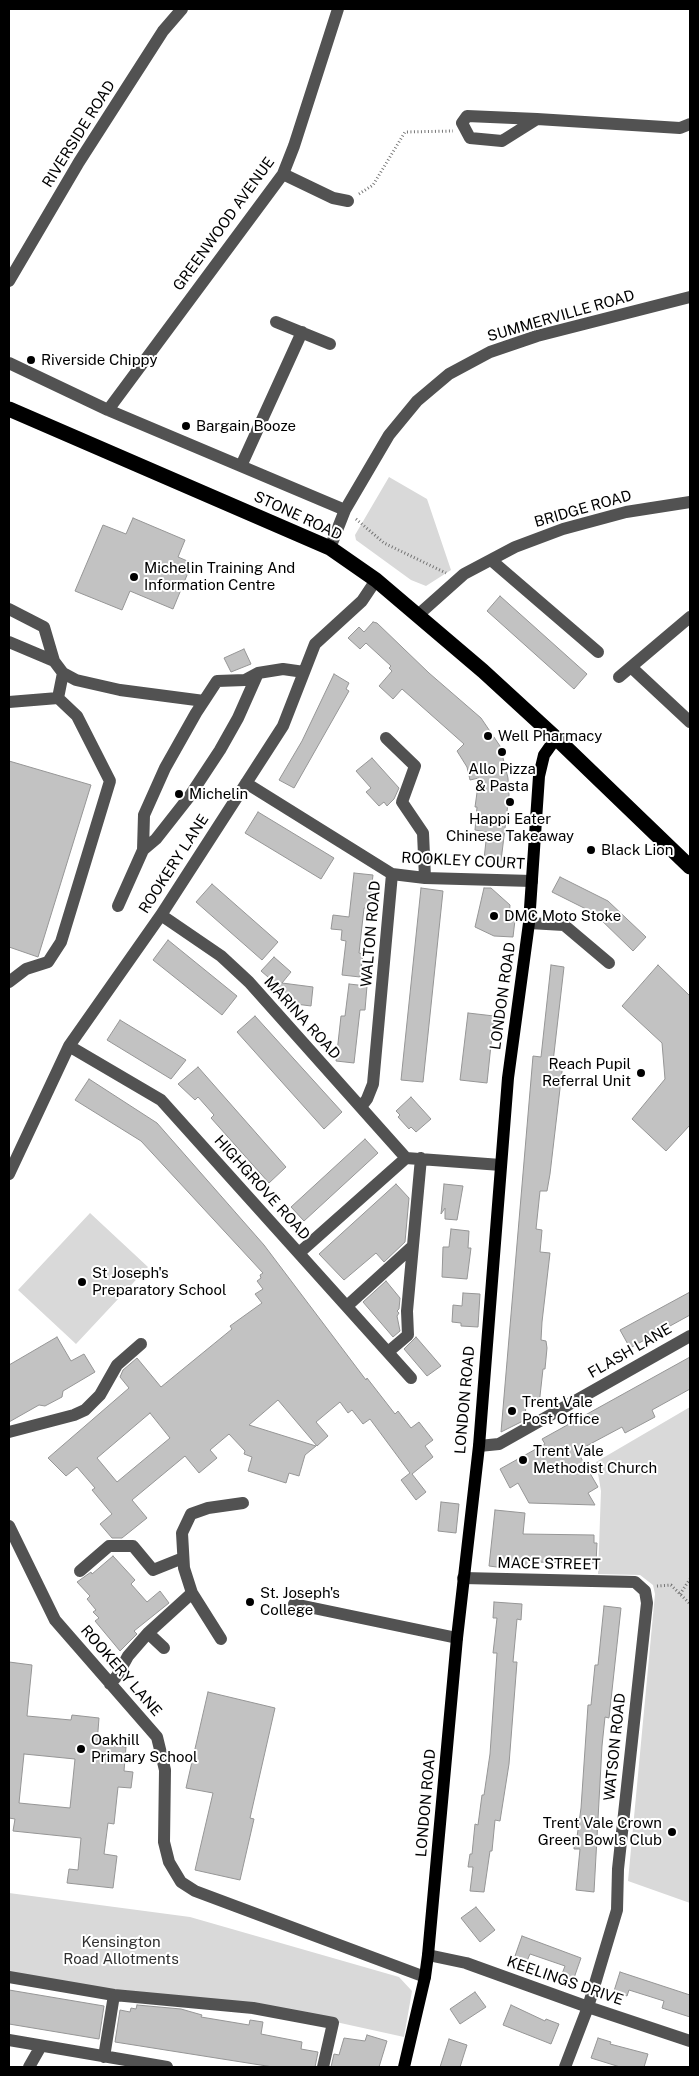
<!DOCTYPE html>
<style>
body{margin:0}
#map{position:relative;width:699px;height:2076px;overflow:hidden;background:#fff;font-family:"Public Sans",sans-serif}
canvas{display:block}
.frame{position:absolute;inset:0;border:10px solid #000;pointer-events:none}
</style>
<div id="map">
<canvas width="699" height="2076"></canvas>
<div class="frame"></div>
</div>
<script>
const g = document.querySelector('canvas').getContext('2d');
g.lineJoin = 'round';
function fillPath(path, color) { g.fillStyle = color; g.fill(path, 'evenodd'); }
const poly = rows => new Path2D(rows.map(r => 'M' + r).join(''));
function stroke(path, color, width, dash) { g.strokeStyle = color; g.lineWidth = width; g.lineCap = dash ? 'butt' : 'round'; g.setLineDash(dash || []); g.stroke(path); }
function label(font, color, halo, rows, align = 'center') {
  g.font = font + ' "Public Sans",sans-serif'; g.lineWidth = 4; g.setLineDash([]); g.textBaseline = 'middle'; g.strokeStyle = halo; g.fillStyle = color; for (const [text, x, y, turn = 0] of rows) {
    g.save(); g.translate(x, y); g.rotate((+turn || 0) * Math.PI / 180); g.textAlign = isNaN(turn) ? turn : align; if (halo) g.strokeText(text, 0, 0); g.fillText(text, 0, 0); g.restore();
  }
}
const green = poly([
 [389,477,427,499,451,570,426,586,411,580,356,540,355,535],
 [90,1213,148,1267,76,1344,18,1290],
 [690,1407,690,1903,628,1881,655,1594,653,1585,640,1575,598,1574,601,1491,596,1462],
 [9,1893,190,1917,399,1977,412,1991,404,2037,254,2004,119,1992,9,1973]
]);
const building = poly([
 [133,518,185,540,178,557,192,563,173,609,130,591,122,610,75,591,103,525,126,534,133,518],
 [500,596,587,674,574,689,487,611,500,596],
 [373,622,377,623,429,673,481,718,500,746,508,778,509,795,501,861,484,859,487,832,475,830,477,807,475,807,479,778,470,780,467,767,457,751,464,744,402,689,393,699,379,686,392,671,389,668,391,666,366,643,360,649,348,638,359,627,364,632,373,622],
 [244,649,251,664,231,672,224,658,244,649],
 [334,674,349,683,346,689,349,691,294,788,279,780,302,741,334,674],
 [372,758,399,788,394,799,387,806,384,802,379,806,366,792,371,788,356,771,372,758],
 [9,761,91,785,38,957,9,947,9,761],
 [258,812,334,858,321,879,245,833,258,812],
 [354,873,373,875,369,908,364,908,359,953,363,954,360,977,342,975,346,941,341,940,342,930,331,929,333,915,349,917,354,873],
 [560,877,608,901,646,937,633,951,594,913,552,892,560,877],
 [212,884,278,942,262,960,196,902,212,884],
 [421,888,443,891,423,1082,401,1080,421,888],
 [484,888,491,888,510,905,509,919,515,920,513,937,494,936,475,927,484,888],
 [168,940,237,996,222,1015,153,960,168,940],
 [274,957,291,972,282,983,313,987,311,1006,288,1003,289,995,261,971,274,957],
 [551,965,564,967,553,1062,563,1063,550,1174,547,1191,540,1191,536,1229,542,1230,540,1252,550,1253,542,1322,541,1340,546,1341,547,1348,545,1369,543,1369,539,1405,526,1403,525,1420,501,1432,533,1056,541,1057,551,965],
 [658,965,690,996,690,1125,666,1151,632,1119,665,1079,662,1043,622,1006,658,965],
 [349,984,367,986,365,1010,360,1010,354,1063,336,1061,341,1016,345,1016,349,984],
 [468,1013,494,1016,487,1083,460,1080,468,1013],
 [255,1016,342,1112,324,1129,237,1032,255,1016],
 [120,1020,186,1060,171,1079,107,1040,120,1020],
 [198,1067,286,1167,269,1183,211,1118,214,1115,198,1097,195,1100,178,1084,198,1067],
 [89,1079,157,1123,264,1245,366,1380,367,1378,395,1414,398,1411,411,1428,419,1422,433,1440,425,1446,433,1457,412,1474,426,1492,416,1500,401,1480,410,1473,370,1419,363,1424,352,1410,348,1413,340,1402,316,1422,328,1436,317,1446,278,1400,249,1425,316,1446,305,1455,299,1476,289,1473,286,1483,248,1471,252,1457,244,1454,245,1451,229,1434,210,1450,217,1458,199,1473,185,1456,132,1500,147,1518,122,1538,112,1538,100,1524,112,1514,92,1490,95,1488,77,1467,66,1476,48,1458,129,1388,120,1377,123,1370,137,1358,161,1387,232,1329,230,1326,262,1303,255,1294,263,1289,257,1281,261,1278,260,1275,263,1273,141,1141,75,1100,89,1079],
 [150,1413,170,1438,117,1482,97,1458,150,1413],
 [411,1097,431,1119,416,1132,411,1127,409,1129,398,1117,400,1115,396,1111,411,1097],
 [365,1139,378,1153,304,1221,291,1207,365,1139],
 [396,1184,409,1198,405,1242,384,1262,376,1253,344,1280,319,1254,396,1184],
 [444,1184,463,1186,457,1220,445,1219,445,1208,441,1214,444,1184],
 [451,1229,469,1231,468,1248,471,1248,467,1279,442,1277,443,1247,449,1247,451,1229],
 [386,1281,400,1298,399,1309,397,1311,399,1313,397,1316,400,1331,393,1337,363,1302,386,1281],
 [690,1292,690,1315,630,1348,620,1330,690,1292],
 [463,1293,480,1294,478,1327,461,1326,461,1323,452,1322,453,1305,462,1306,463,1293],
 [57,1337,71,1361,84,1354,95,1372,63,1391,62,1397,45,1406,39,1405,9,1422,9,1365,57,1337],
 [416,1337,441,1366,427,1376,404,1349,416,1337],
 [690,1357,690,1389,652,1410,655,1417,625,1433,622,1427,577,1451,598,1487,588,1493,595,1505,529,1503,518,1483,510,1488,500,1469,545,1444,542,1439,690,1357],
 [441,1502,459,1504,456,1533,438,1531,441,1502],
 [495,1510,525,1513,523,1534,594,1535,594,1543,597,1543,596,1563,529,1562,529,1566,512,1565,512,1569,489,1566,495,1510],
 [113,1556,135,1580,131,1584,147,1602,160,1591,169,1603,134,1631,137,1634,120,1651,95,1621,99,1618,93,1612,96,1610,87,1599,90,1596,77,1582,91,1572,92,1574,113,1556],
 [494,1602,522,1604,521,1620,517,1619,513,1662,517,1662,509,1764,500,1821,495,1820,492,1851,490,1851,484,1892,470,1891,473,1867,468,1867,470,1854,472,1854,475,1824,478,1825,482,1795,484,1795,490,1754,497,1653,493,1653,497,1618,493,1618,494,1602],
 [604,1606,621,1608,609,1718,605,1717,602,1746,594,1892,576,1890,580,1849,574,1849,575,1837,577,1837,581,1808,588,1705,591,1705,595,1665,598,1665,604,1606],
 [9,1662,32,1665,27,1716,71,1720,72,1715,99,1718,97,1744,126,1747,124,1771,133,1772,131,1788,118,1787,114,1824,108,1823,104,1854,117,1856,113,1888,67,1883,69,1869,78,1870,81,1838,13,1831,15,1819,9,1818,9,1662],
 [24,1754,75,1759,70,1808,19,1803,24,1754],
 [208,1692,275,1708,250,1818,254,1819,240,1880,195,1870,213,1793,186,1788,208,1692],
 [476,1907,495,1930,480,1942,461,1918,476,1907],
 [522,1936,581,1958,574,1978,562,1974,565,1966,530,1954,527,1961,515,1956,522,1936],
 [620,1972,690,1995,690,2017,662,2008,664,2001,629,1990,627,1996,614,1991,620,1972],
 [9,1990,104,2006,99,2039,9,2024,9,1990],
 [475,1992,486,2007,460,2024,450,2009,475,1992],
 [137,2005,181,2009,202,2015,201,2017,249,2025,250,2020,263,2022,261,2034,302,2042,301,2049,318,2052,315,2067,273,2067,115,2042,120,2010,130,2012,131,2008,136,2009,137,2005],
 [511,2005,545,2021,546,2019,559,2024,551,2044,503,2025,511,2005],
 [367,2035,387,2041,379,2067,331,2067,334,2054,339,2055,344,2038,365,2041,367,2035],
 [598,2038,611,2042,610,2044,648,2054,644,2067,620,2067,591,2058,598,2038],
 [449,2039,467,2045,460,2067,440,2067,449,2039]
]);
const path = poly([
 [359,194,373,185,405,132,453,131],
 [356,519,384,543,446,573],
 [657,1586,671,1585,690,1604],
 [680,1594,690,1579]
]);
const minor = poly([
 [537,119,502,141,470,138,462,123,467,116,537,119,680,128,690,124],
 [283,174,333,198,348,201],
 [9,281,79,162,163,31,182,9],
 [276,322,330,344],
 [9,363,108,410,345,510],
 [108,410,283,174,294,146,338,9],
 [241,466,302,332],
 [330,548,345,510,389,435,417,401,449,374,490,352,537,336,690,297],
 [491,560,598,652],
 [9,609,44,627,54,661,63,673,76,680,120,690,204,701],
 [418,615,464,574,515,547,563,529,626,512,690,502],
 [9,642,54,661],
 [631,667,690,722],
 [619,677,690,617],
 [9,702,58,698],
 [386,738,415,766,402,802,423,833,425,878],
 [246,783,392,874,373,1084,367,1099,361,1107],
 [143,850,144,815,165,768,196,713,217,681,245,680,258,673,283,669,304,672],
 [392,874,425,878,532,881],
 [118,906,143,850,156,839,189,797,220,750,238,718,258,673],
 [161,915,221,956,249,982,406,1158],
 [529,923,564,925,609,963],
 [9,982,26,969,48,962,61,942,110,781,77,716,58,698,63,673],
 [69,1046,161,1100,411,1378],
 [9,1174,69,1046,161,915,283,726,315,644,362,601,376,580],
 [299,1253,406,1158,501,1165],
 [347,1306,413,1246],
 [388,1352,408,1335,407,1311,421,1158],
 [9,1432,74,1415,85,1410,100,1395,117,1365,141,1344],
 [479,1446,499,1444,690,1336],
 [9,1526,55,1620,157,1737,165,1770,164,1842,169,1862,181,1882,195,1891,425,1977],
 [80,1571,109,1546,133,1546,153,1570,183,1558],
 [463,1578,635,1582,645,1591,647,1603,618,1869,617,1910,588,2007,565,2067],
 [294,1604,457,1638],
 [148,1633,164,1648],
 [221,1639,192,1593,184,1568,182,1533,191,1514,208,1508,243,1503],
 [110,1684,117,1676,128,1656,148,1633,192,1593],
 [428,1955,466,1963,588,2007,690,2041],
 [9,1977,114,1995,253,2008,333,2023,323,2067],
 [9,2040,167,2067],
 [104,2057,114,1995],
 [29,2067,41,2046]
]);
const major = poly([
 [404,2067,425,1977,428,1955,457,1638,479,1446,508,1078,529,923,539,776,544,755,556,738]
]);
const highway = poly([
 [9,409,330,548,376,580,483,671,556,738,690,867]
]);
const markers = [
 [31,360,5,"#000"],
 [186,426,5,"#000"],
 [134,577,5,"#000"],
 [488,736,5,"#000"],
 [502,752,5,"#000"],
 [179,794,5,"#000"],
 [510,802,5,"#000"],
 [591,850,5,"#000"],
 [494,916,5,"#000"],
 [641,1073,5,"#000"],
 [82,1282,5,"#000"],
 [512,1411,5,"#000"],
 [523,1460,5,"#000"],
 [250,1602,5,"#000"],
 [81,1749,5,"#000"],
 [672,1832,5,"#000"]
];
const streetNames = [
 ["RIVERSIDE ROAD",79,134,-58],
 ["GREENWOOD AVENUE",224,224,-54],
 ["SUMMERVILLE ROAD",561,316,-16],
 ["BRIDGE ROAD",583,509,-16],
 ["STONE ROAD",298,516,25],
 ["ROOKLEY COURT",463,861,3],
 ["ROOKERY LANE",174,864,-57],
 ["WALTON ROAD",371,934,-85],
 ["LONDON ROAD",503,996,-82],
 ["MARINA ROAD",302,1018,48],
 ["HIGHGROVE ROAD",262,1188,48],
 ["FLASH LANE",630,1351,-30],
 ["LONDON ROAD",465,1400,-85],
 ["MACE STREET",549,1564,1],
 ["ROOKERY LANE",121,1671,49],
 ["WATSON ROAD",615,1747,-84],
 ["LONDON ROAD",426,1803,-85],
 ["KEELINGS DRIVE",565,1981,19]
];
const poiNames = [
 ["Riverside Chippy",41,360],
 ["Bargain Booze",196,426],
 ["Michelin Training And",144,568],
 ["Information Centre",144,585],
 ["Well Pharmacy",498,736],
 ["Allo Pizza",502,769,"center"],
 ["& Pasta",502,786,"center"],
 ["Michelin",189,794],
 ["Happi Eater",510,819,"center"],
 ["Chinese Takeaway",510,836,"center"],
 ["Black Lion",601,850],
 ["DMC Moto Stoke",504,916],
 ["Reach Pupil",631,1064,"right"],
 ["Referral Unit",631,1081,"right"],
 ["St Joseph's",92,1273],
 ["Preparatory School",92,1290],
 ["Trent Vale",522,1402],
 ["Post Office",522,1419],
 ["Trent Vale",533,1451],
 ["Methodist Church",533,1468],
 ["St. Joseph's",260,1593],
 ["College",260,1610],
 ["Oakhill",91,1740],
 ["Primary School",91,1757],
 ["Trent Vale Crown",662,1823,"right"],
 ["Green Bowls Club",662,1840,"right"]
];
const parkNames = [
 ["Kensington",121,1942],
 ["Road Allotments",121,1959]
];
fillPath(green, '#d9d9d9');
fillPath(building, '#c2c2c2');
stroke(building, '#969696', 1);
stroke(path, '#747474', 3, [1, 2.5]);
stroke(minor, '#525252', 12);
stroke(major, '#000', 12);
stroke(highway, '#000', 15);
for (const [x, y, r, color] of markers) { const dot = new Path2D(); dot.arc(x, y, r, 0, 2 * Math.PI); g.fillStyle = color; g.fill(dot); stroke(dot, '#fff', 2); }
label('15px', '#000', '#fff', streetNames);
label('15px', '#000', '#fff', poiNames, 'left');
label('15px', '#303030', '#fff', parkNames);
</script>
